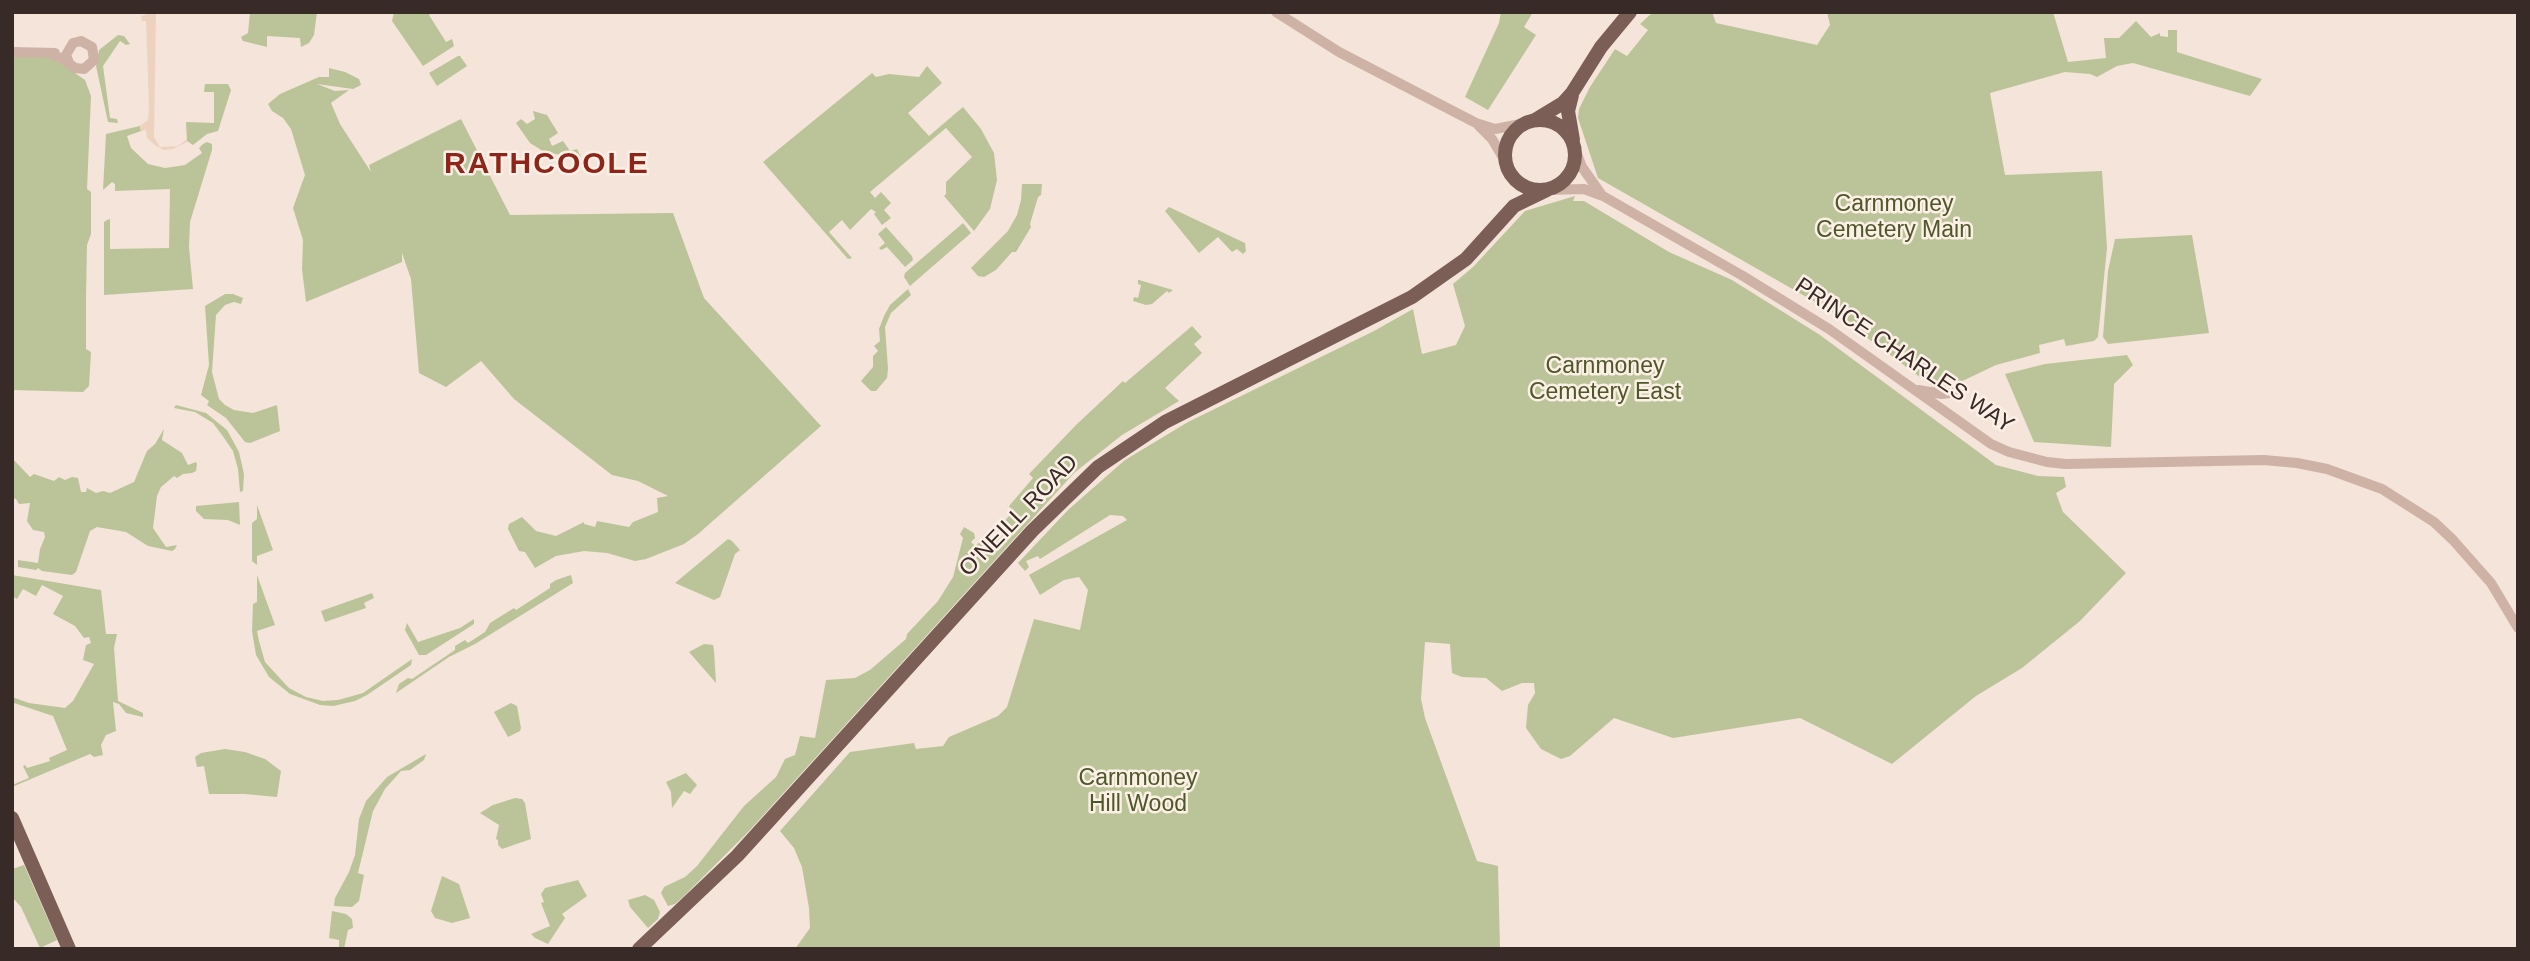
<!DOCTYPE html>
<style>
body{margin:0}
#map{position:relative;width:2530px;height:961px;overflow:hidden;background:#f4e4da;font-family:Arial,sans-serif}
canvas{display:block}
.frame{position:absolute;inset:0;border:14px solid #382a27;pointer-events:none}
</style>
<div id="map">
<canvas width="2530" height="961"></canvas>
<div class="frame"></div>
</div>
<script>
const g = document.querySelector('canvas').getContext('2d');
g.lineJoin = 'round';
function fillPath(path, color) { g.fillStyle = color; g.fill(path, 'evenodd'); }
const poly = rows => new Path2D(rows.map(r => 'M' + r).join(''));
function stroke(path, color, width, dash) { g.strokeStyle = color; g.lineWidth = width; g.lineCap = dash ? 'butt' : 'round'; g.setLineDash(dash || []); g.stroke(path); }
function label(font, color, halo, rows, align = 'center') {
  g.font = font + ' Arial,sans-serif'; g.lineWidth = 5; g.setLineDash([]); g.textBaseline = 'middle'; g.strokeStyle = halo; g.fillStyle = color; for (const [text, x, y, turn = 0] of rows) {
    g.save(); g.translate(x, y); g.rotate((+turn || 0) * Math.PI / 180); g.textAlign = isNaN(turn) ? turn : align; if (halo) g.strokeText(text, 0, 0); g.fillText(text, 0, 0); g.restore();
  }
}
const green = poly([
 [250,12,317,12,314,35,309,43,301,47,300,38,267,36,267,47,243,41,241,37,248,33],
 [394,12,433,12,429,15,446,42,452,39,454,46,423,66,392,21],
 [1501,12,1533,12,1524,27,1536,35,1488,110,1465,97,1499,23],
 [1653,12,1712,12,1716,23,1817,45,1830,25,1827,12,2053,12,2068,62,2106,58,2104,38,2119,38,2136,21,2151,37,2160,33,2160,36,2168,37,2168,30,2177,30,2177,52,2262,79,2250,96,2133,63,2117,66,2097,77,2090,74,2065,72,1990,93,2005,175,2102,171,2107,248,2098,337,2094,341,2066,346,2064,339,2039,345,2040,353,1996,365,1954,385,1936,389,1831,311,1598,178,1578,118,1579,109,1590,87,1615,49,1627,56,1648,30,1640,24],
 [118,35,124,36,130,44,126,45,120,41,103,66,110,118,117,119,118,123,108,122,96,66,99,50],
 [458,56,460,56,467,66,437,86,429,73],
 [12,57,52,57,85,80,91,96,87,189,91,192,91,234,87,245,86,297,86,349,91,352,89,386,83,392,12,390],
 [927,66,942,83,908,113,929,136,963,107,981,129,994,153,997,180,990,209,974,231,944,196,946,194,946,182,972,157,946,128,870,192,875,198,881,192,891,203,884,210,891,218,882,225,874,214,876,212,871,209,850,230,842,220,829,232,852,258,848,259,763,162,872,73,876,77,889,74,919,77],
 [329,68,345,72,359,79,361,85,353,89,317,84,335,91,349,90,331,103,340,124,371,172,369,165,461,119,510,215,673,213,704,298,821,426,698,534,684,544,646,559,635,561,607,553,584,551,556,556,535,568,525,552,519,551,508,529,509,524,522,517,536,531,556,536,584,522,584,524,595,527,597,521,629,527,633,522,658,512,657,498,668,496,638,481,612,475,514,399,481,361,446,387,419,373,411,279,402,253,402,262,306,302,302,269,303,240,293,208,305,175,291,129,283,118,272,111,268,104,280,94,319,77,329,77],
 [205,84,228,84,231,90,218,131,207,134,193,145,187,141,186,122,214,123,214,92,204,92],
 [533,111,547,115,558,133,549,139,552,146,563,141,570,151,577,149,581,157,546,153,530,143,516,123,521,119,527,124,535,119],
 [140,126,141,131,127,136,131,148,148,164,165,168,185,165,202,153,199,148,203,144,207,142,212,144,212,150,190,222,189,247,193,289,104,295,104,222,107,220,110,219,110,249,169,248,170,189,115,191,115,184,112,182,103,190,106,134],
 [1022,184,1042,184,1041,195,1038,197,1030,224,1031,227,1016,252,1012,252,996,270,984,277,978,276,971,268,1008,231,1017,215,1021,200],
 [1575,196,1573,201,1584,201,1669,252,1732,280,1820,335,1996,465,2038,476,2064,477,2066,487,2056,493,2063,512,2126,573,2080,621,2022,668,1976,696,1892,764,1800,718,1673,738,1614,718,1570,756,1561,759,1541,749,1526,728,1528,705,1535,693,1534,683,1522,683,1502,691,1486,678,1462,677,1452,673,1450,644,1425,642,1421,699,1425,718,1477,861,1498,866,1500,949,795,949,810,928,809,908,802,867,794,848,780,831,850,752,914,743,916,749,943,746,949,737,998,716,1007,707,1034,619,1080,630,1088,590,1079,577,1064,580,1040,595,1029,575,1127,520,1123,516,1110,515,1040,559,1038,556,1026,561,1029,567,1025,571,1018,563,1068,510,1125,460,1188,422,1374,331,1413,309,1422,354,1456,345,1465,326,1453,284,1473,267,1525,211],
 [1169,207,1245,243,1246,251,1243,254,1237,249,1232,252,1218,237,1199,253,1165,211],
 [963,223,971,233,910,286,904,277,905,273],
 [886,227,912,256,913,260,905,267,887,247,881,250,879,248,885,243,878,234],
 [2192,235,2209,333,2108,344,2103,337,2105,311,2108,271,2115,239],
 [1138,280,1139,280,1173,290,1169,293,1167,291,1152,304,1146,305,1133,301,1134,297,1138,298,1141,285,1138,284],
 [908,289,911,295,891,313,885,327,888,369,887,378,876,391,871,391,861,381,873,367,873,356,878,351,874,346,880,341,879,329,884,316,890,305],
 [225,294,233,294,243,298,241,304,234,302,225,305,216,315,212,372,219,399,225,405,234,410,253,413,277,405,280,431,250,443,245,442,226,418,207,405,209,401,201,395,209,365,205,306],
 [1192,326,1202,337,1194,344,1202,353,1165,388,1179,401,1122,435,1074,473,749,831,683,897,675,904,668,906,661,893,664,887,685,877,697,866,744,806,776,777,785,759,795,755,800,736,815,738,826,680,855,678,870,670,906,639,907,634,938,601,953,577,963,538,960,534,964,527,974,533,975,538,971,542,975,546,981,541,986,542,990,530,995,533,1013,511,1009,506,1033,478,1029,474,1076,425,1123,381,1125,383],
 [2127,355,2133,365,2114,384,2111,447,2034,442,2005,374,2045,364],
 [176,405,206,413,227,430,239,452,244,474,243,491,240,492,238,469,233,451,222,435,213,423,195,412,174,408],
 [164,429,162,440,182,453,188,465,196,462,197,464,196,471,192,473,183,474,177,478,174,476,167,482,161,487,157,496,153,528,166,547,177,545,175,549,172,551,148,546,126,532,97,527,90,531,76,572,72,575,42,571,38,568,36,570,18,567,18,560,38,563,40,549,45,537,44,532,33,530,27,521,30,503,19,504,16,499,12,498,12,458,30,477,34,474,54,481,59,477,65,480,72,477,78,478,81,492,86,492,87,488,96,493,103,491,110,493,134,482,147,451,155,444],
 [239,502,240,525,228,520,204,519,196,511,196,506],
 [257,505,273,550,257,556,257,565,252,561,252,523,257,519],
 [728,539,732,541,740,550,735,554,720,597,714,600,675,583],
 [12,575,101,590,106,634,117,634,114,648,118,701,143,713,143,717,126,713,119,704,113,702,116,731,106,735,101,745,103,755,94,757,90,754,12,787,12,785,29,778,23,766,25,765,27,768,47,762,50,761,49,758,67,750,53,716,14,703,12,697,29,703,65,708,73,701,94,664,83,660,86,645,91,643,89,637,84,638,75,626,53,614,63,596,42,585,36,596,23,589,17,599,12,596],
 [257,575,275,625,257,631,259,641,265,662,289,688,306,697,323,701,338,700,363,693,412,659,411,665,367,695,355,701,333,706,320,705,290,694,269,677,256,655,252,631,253,604,257,602],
 [571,575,573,583,475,644,449,657,396,693,399,684,408,678,412,679,455,650,455,646,465,640,468,643,485,632,490,623,514,608,516,610,550,588,550,584,556,580],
 [372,593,374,598,364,603,366,608,325,622,321,611],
 [474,619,474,624,426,655,419,655,405,630,407,623,418,642,460,628],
 [704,644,713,645,714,650,716,683,689,652],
 [511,703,517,706,521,728,520,731,508,737,494,712],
 [225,749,245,752,265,759,281,771,277,797,245,794,209,794,204,766,197,767,195,757,201,753],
 [426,754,424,760,410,770,401,771,385,789,373,811,358,873,364,875,359,901,352,907,334,906,335,898,349,872,355,855,359,819,366,801,387,777],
 [686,773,697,785,690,794,684,791,672,808,671,792,666,782],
 [515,798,522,799,525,803,531,839,502,849,498,845,498,840,496,839,499,825,480,813,493,805],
 [24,865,57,940,40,948,21,907,12,897,12,869],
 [442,876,459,884,470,918,452,923,435,918,431,911],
 [578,880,587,896,562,914,565,918,548,944,535,938,531,934,550,926,541,903,544,902,541,894,545,888],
 [645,895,654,900,660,912,658,919,648,928,630,907,628,900],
 [332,911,346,914,352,919,353,928,348,930,344,949,339,949,339,940,329,938]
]);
const plaza = poly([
 [145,12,156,12,154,137,160,147,178,146,187,139,187,142,173,149,164,150,156,146,147,138,146,130,141,131,140,126,148,120,149,106,146,21,142,21,141,16,145,15]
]);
const minor = poly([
 [1276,12,1339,52,1476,123,1495,129,1526,123],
 [12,52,55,53],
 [51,54,63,59,75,68,84,69,94,60,92,47,81,41,73,43,66,55,69,63],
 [1478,125,1492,139,1505,161],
 [1574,146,1582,167,1601,194],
 [1548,190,1584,189,1603,196,1743,276,1829,329,1991,444,2009,452,2047,462,2066,464,2264,460,2297,463,2327,469,2382,489,2434,522,2453,540,2491,583,2518,628],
 [1918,390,1942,394,1957,392]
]);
const major = poly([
 [1572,95,1568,111,1573,140],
 '1505 155a35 35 0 1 1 70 0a35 35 0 1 1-70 0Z',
 [1535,120,1563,103,1572,93,1601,47,1630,12],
 [12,818,69,949],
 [639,949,737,856,1032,531,1098,467,1165,422,1412,297,1466,259,1514,206,1547,190]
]);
const parkNames = [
 ["Carnmoney",1894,205],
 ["Cemetery Main",1894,231],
 ["Carnmoney",1605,367],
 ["Cemetery East",1605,393],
 ["Carnmoney",1138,779],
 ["Hill Wood",1138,805]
];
const streetNames = [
 ["PRINCE CHARLES WAY",1904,356,34],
 ["O'NEILL ROAD",1019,516,-46]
];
const districtNames = [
 ["RATHCOOLE",547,165]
];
fillPath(green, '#bbc498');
fillPath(plaza, '#edd3bf');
stroke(minor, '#cdb2a5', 10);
stroke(major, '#7b5e56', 14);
label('23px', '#4d5828', '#fbefe6', parkNames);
label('23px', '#382a27', '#fbefe6', streetNames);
g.letterSpacing = '2px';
label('bold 30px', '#8d2519', '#fbefe6', districtNames);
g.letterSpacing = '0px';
</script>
